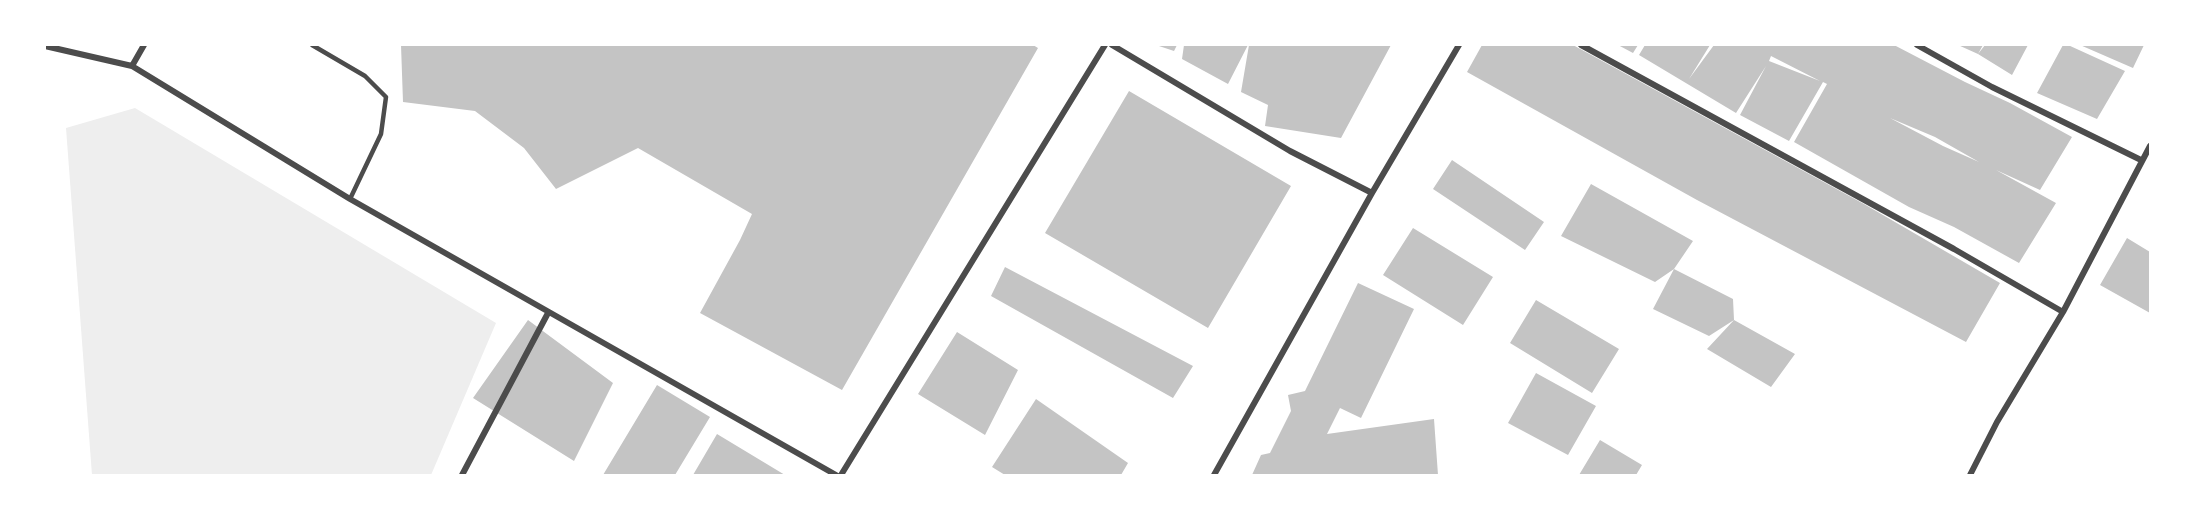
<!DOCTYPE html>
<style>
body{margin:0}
#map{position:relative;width:2195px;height:520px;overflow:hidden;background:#fff;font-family:Signika,sans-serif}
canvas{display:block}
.frame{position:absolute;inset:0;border:46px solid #fff;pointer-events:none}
</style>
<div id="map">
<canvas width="2195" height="520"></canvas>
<div class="frame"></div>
</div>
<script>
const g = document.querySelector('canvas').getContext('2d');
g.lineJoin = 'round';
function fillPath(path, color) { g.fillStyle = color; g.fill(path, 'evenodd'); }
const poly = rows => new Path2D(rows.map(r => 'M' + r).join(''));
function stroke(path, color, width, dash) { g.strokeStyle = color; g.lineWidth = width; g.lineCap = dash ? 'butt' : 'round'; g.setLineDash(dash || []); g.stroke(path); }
const green = poly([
 [135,108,496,323,431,475,92,475,66,128]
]);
const building = poly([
 [401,45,1033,45,1038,48,842,390,700,313,740,240,752,214,638,148,556,189,524,148,475,111,403,102],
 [1156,45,1177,45,1174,51],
 [1184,45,1248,45,1228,84,1182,59],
 [1249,45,1391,45,1341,138,1265,126,1268,105,1241,92],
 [1482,45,1573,45,1864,204,2000,283,1966,342,1697,200,1467,72],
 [1618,45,1638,45,1633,53],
 [1645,45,1710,45,1689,79,1714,45,1894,45,1965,82,2010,103,2072,137,2040,190,1996,170,2056,203,2019,263,1954,227,1909,207,1794,142,1827,84,1823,82,1789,141,1740,115,1766,66,1736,113,1639,55],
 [1771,56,1820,81,1769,61],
 [1890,118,1935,137,1979,162,1943,146],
 [1958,45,1983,45,1978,54],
 [1985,45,2028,45,2012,75,1978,54],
 [2063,45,2068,45,2125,71,2097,119,2037,93],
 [2080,45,2144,45,2133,68],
 [1129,91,1291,186,1208,328,1045,233],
 [1452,160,1544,222,1525,250,1433,189],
 [1591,184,1693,241,1674,269,1733,299,1734,320,1709,336,1653,309,1674,269,1655,282,1561,236],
 [1413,228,1493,277,1463,325,1383,275],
 [2127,238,2150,252,2150,313,2100,285],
 [1005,267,1193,366,1173,398,991,296],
 [1358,283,1414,309,1361,418,1340,408,1327,434,1434,419,1438,475,1252,475,1261,455,1270,453,1291,411,1288,395,1305,391],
 [1536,300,1619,349,1592,393,1510,343],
 [528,320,613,383,574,461,473,398],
 [1734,320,1795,354,1771,387,1707,349],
 [957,332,1018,370,985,435,918,394],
 [1536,373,1596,406,1568,455,1508,423],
 [657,385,710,417,675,475,603,475],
 [1036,399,1128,463,1121,475,1005,475,992,467],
 [717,434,785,475,693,475],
 [1600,440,1642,465,1636,475,1579,475]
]);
const service = poly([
 [312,45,365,76,386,97,381,134,350,199]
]);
const minor = poly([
 [1112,45,1290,151,1372,193],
 [1581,45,1954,249,2063,312],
 [1917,45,1992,87,2141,160],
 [45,46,132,66,350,199,836,475],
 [132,66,144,45],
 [462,475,548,313],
 [841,475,1105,45],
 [1214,475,1372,193,1459,45],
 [1970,475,1997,422,2063,312,2150,146]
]);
fillPath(green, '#eee');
fillPath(building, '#c4c4c4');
stroke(service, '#4c4c4c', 4.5);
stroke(minor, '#4c4c4c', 6);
</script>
